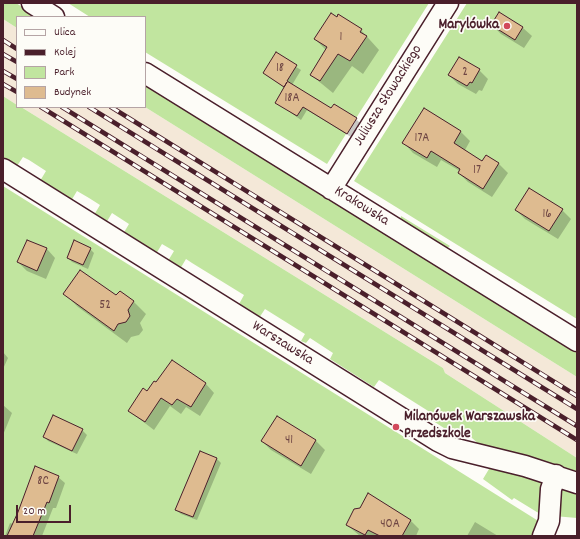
<!DOCTYPE html>
<meta charset="utf-8">
<style>
body{margin:0}
#map{position:relative;width:580px;height:539px;overflow:hidden;background:#fdfcf7;font-family:Dekko,sans-serif}
canvas{display:block}
.frame{position:absolute;inset:0;border:4px solid #4a1f2b;pointer-events:none}
.legend{position:absolute;left:16px;top:16px;width:130px;height:92px;box-sizing:border-box;background:#fdfcf7;border:1px solid #b5a4a5;margin:0;padding:5px 7px;list-style:none;font-size:12px;color:#4a1f2b}
.legend li{display:flex;align-items:center;gap:8px;height:20px}
.legend b{width:20px;border:1px solid #b5a4a5}
.scale{position:absolute;left:16px;top:505px;width:55px;height:18px;box-sizing:border-box;border:2px solid #4a1f2b;border-top:0;padding-left:5px;font-size:12px;line-height:14px;white-space:nowrap;color:#4a1f2b;-webkit-text-stroke:3px #fdfcf7;paint-order:stroke}
</style>
<div id="map">
<canvas width="580" height="539"></canvas>
<div class="frame"></div>
<ul class="legend">
<li><b style="height:5px;background:#fdfcf7"></b>Ulica</li>
<li><b style="height:5px;background:#4a1f2b"></b>Kolej</li>
<li><b style="height:11px;background:#c1e59f"></b>Park</li>
<li><b style="height:11px;background:#debb90"></b>Budynek</li>
</ul>
<div class="scale">20 m</div>
</div>
<script>
const g = document.querySelector('canvas').getContext('2d');
g.lineJoin = 'round';
function fillPath(path, color) { g.fillStyle = color; g.fill(path, 'evenodd'); }
const poly = rows => new Path2D(rows.map(r => 'M' + r).join(''));
function stroke(path, color, width, dash) { g.strokeStyle = color; g.lineWidth = width; g.lineCap = dash ? 'butt' : 'round'; g.setLineDash(dash || []); g.stroke(path); }
function label(font, color, halo, rows, align = 'center') {
  g.font = font + ' Dekko,sans-serif'; g.lineWidth = 3.5; g.setLineDash([]); g.textBaseline = 'middle'; g.strokeStyle = halo; g.fillStyle = color; for (const [text, x, y, turn = 0] of rows) {
    g.save(); g.translate(x, y); g.rotate((+turn || 0) * Math.PI / 180); g.textAlign = isNaN(turn) ? turn : align; if (halo) g.strokeText(text, 0, 0); g.fillText(text, 0, 0); g.restore();
  }
}
const built = poly([
 [3,19,17,28,17,105,3,96],
 [21,107,145,107,577,377,577,458,445,373,443,368]
]);
const green = poly([
 [3,3,16,3,38,17,17,17,17,28,3,19],
 [68,3,429,3,327,164,145,52,145,17,90,17],
 [467,3,577,3,577,319,354,181],
 [145,83,577,351,577,377,145,107],
 [3,96,17,105,17,107,21,107,443,368,445,373,577,458,577,473,552,464,482,447,472,438,457,434,444,428,430,419,433,414,379,380,374,387,330,359,333,353,310,338,306,343,301,341,305,334,265,309,259,318,238,306,244,295,192,263,186,259,180,269,168,261,174,251,162,244,156,254,123,234,129,224,112,213,106,223,94,215,100,205,89,198,77,191,71,201,40,181,46,171,29,160,23,157,17,166,3,158],
 [3,186,540,522,534,536,3,536],
 [401,216,450,246,445,250,400,222],
 [493,466,542,481,544,484,545,517,514,498,512,500,483,479,489,469],
 [562,487,577,492,577,518,554,516,555,499]
]);
const shadow = poly([
 [500,13,523,28,532,36,524,48,501,34,492,25],
 [361,30,379,50,363,74,352,66,333,93,311,75,326,50,315,39],
 [276,54,301,70,292,85,331,110,356,119,360,123,351,137,307,110,301,120,276,102,285,88,264,73],
 [479,70,488,79,482,91,479,90,476,94,458,84,449,75],
 [425,110,461,132,470,141,465,150,482,162,499,164,508,173,492,197,468,182,459,173,460,171,441,160,437,167,413,153,404,143],
 [529,189,562,210,571,219,558,239,525,219,516,210],
 [47,249,55,258,46,279,27,271,18,262],
 [90,249,94,253,88,269,72,262,68,258],
 [65,294,117,297,133,301,146,314,140,323,143,330,139,335,131,337,127,343,78,307],
 [3,352,8,358,3,369],
 [173,361,206,384,214,393,200,416,186,407,181,414,170,406,154,430,129,411,157,384],
 [3,405,12,413,3,435],
 [54,416,82,430,87,435,77,454,48,441,44,436],
 [277,417,316,441,325,450,311,474,271,450,262,441],
 [200,452,217,459,221,463,197,520,181,514,176,510],
 [58,477,65,483,56,508,53,508,42,536,5,536,10,523,13,524],
 [411,521,419,529,416,536,360,536,347,525],
 [475,522,498,536,467,536]
]);
const building = poly([
 [499,12,523,27,515,40,491,25,499,12],
 [331,13,337,17,338,14,362,29,360,32,367,36,350,61,338,54,320,81,310,75,327,47,314,39,331,13],
 [276,52,297,65,287,81,331,108,334,104,357,118,347,134,303,107,297,116,275,103,287,82,284,87,263,73,276,52],
 [459,57,480,69,472,83,470,82,467,86,448,75,459,57],
 [424,108,461,131,454,143,482,161,486,155,499,163,483,189,458,173,460,169,431,151,427,158,402,143,424,108],
 [529,188,563,209,549,231,515,210,529,188],
 [27,240,47,248,37,271,17,262,27,240],
 [74,240,91,248,83,265,67,258,74,240],
 [80,270,116,295,120,291,134,301,128,310,130,316,126,322,118,324,114,331,63,294,80,270],
 [172,360,206,383,191,407,177,399,172,405,161,398,145,422,128,411,143,388,147,391,154,381,156,382,172,360],
 [53,415,83,429,72,451,43,437,53,415],
 [277,416,316,440,301,466,261,441,277,416],
 [200,451,217,458,193,517,175,510,200,451],
 [35,466,59,476,49,503,47,502,33,536,7,536,18,512,35,466],
 [368,493,411,520,402,536,380,536,368,530,365,535,346,525,354,509,360,508,368,493]
]);
const minor = poly([
 [32,3,54,17],
 [145,73,577,341],
 [3,169,438,441,452,448,525,466,577,483],
 [331,189,448,3],
 [543,536,549,521,551,489,556,475]
]);
const rail = poly([
 [3,40,17,49],
 [3,54,17,62],
 [3,71,17,79],
 [3,84,17,92],
 [41,107,577,440],
 [62,107,577,426],
 [89,107,577,409],
 [111,107,577,396]
]);
const markers = [
 [507,26,4,"#d1495b"],
 [396,427,4,"#d1495b"]
];
const numberNames = [
 ["1",341,38],
 ["18",280,69],
 ["2",465,73],
 ["18A",292,99],
 ["17A",422,139],
 ["17",477,171],
 ["16",547,215],
 ["52",105,306],
 ["41",289,441],
 ["8C",43,482],
 ["40A",390,525]
];
const poiNames = [
 ["Marylówka",499,26],
 ["Milanówek Warszawska",404,418,"left"],
 ["Przedszkole",404,435,"left"]
];
const streetNames = [
 ["Juliusza Słowackiego",389,96,-58],
 ["Krakowska",361,207,32],
 ["Warszawska",282,344,32]
];
fillPath(built, '#f4e8d8');
fillPath(green, '#c1e59f');
fillPath(shadow, '#0003');
fillPath(building, '#debb90');
stroke(building, '#4a1f2b', 1);
stroke(minor, '#4a1f2b', 23);
stroke(minor, '#fdfcf7', 20);
stroke(rail, '#4a1f2b', 4.5);
stroke(rail, '#fdfcf7', 3, [9]);
for (const [x, y, r, color] of markers) { const dot = new Path2D(); dot.arc(x, y, r, 0, 2 * Math.PI); g.fillStyle = color; g.fill(dot); stroke(dot, '#fdfcf7', 1.5); }
label('13px', '#6f4644', null, numberNames);
label('bold 15px', '#4a1f2b', '#fdfcf7', poiNames, 'right');
label('15px', '#4a1f2b', '#fdfcf7', streetNames);
</script>
